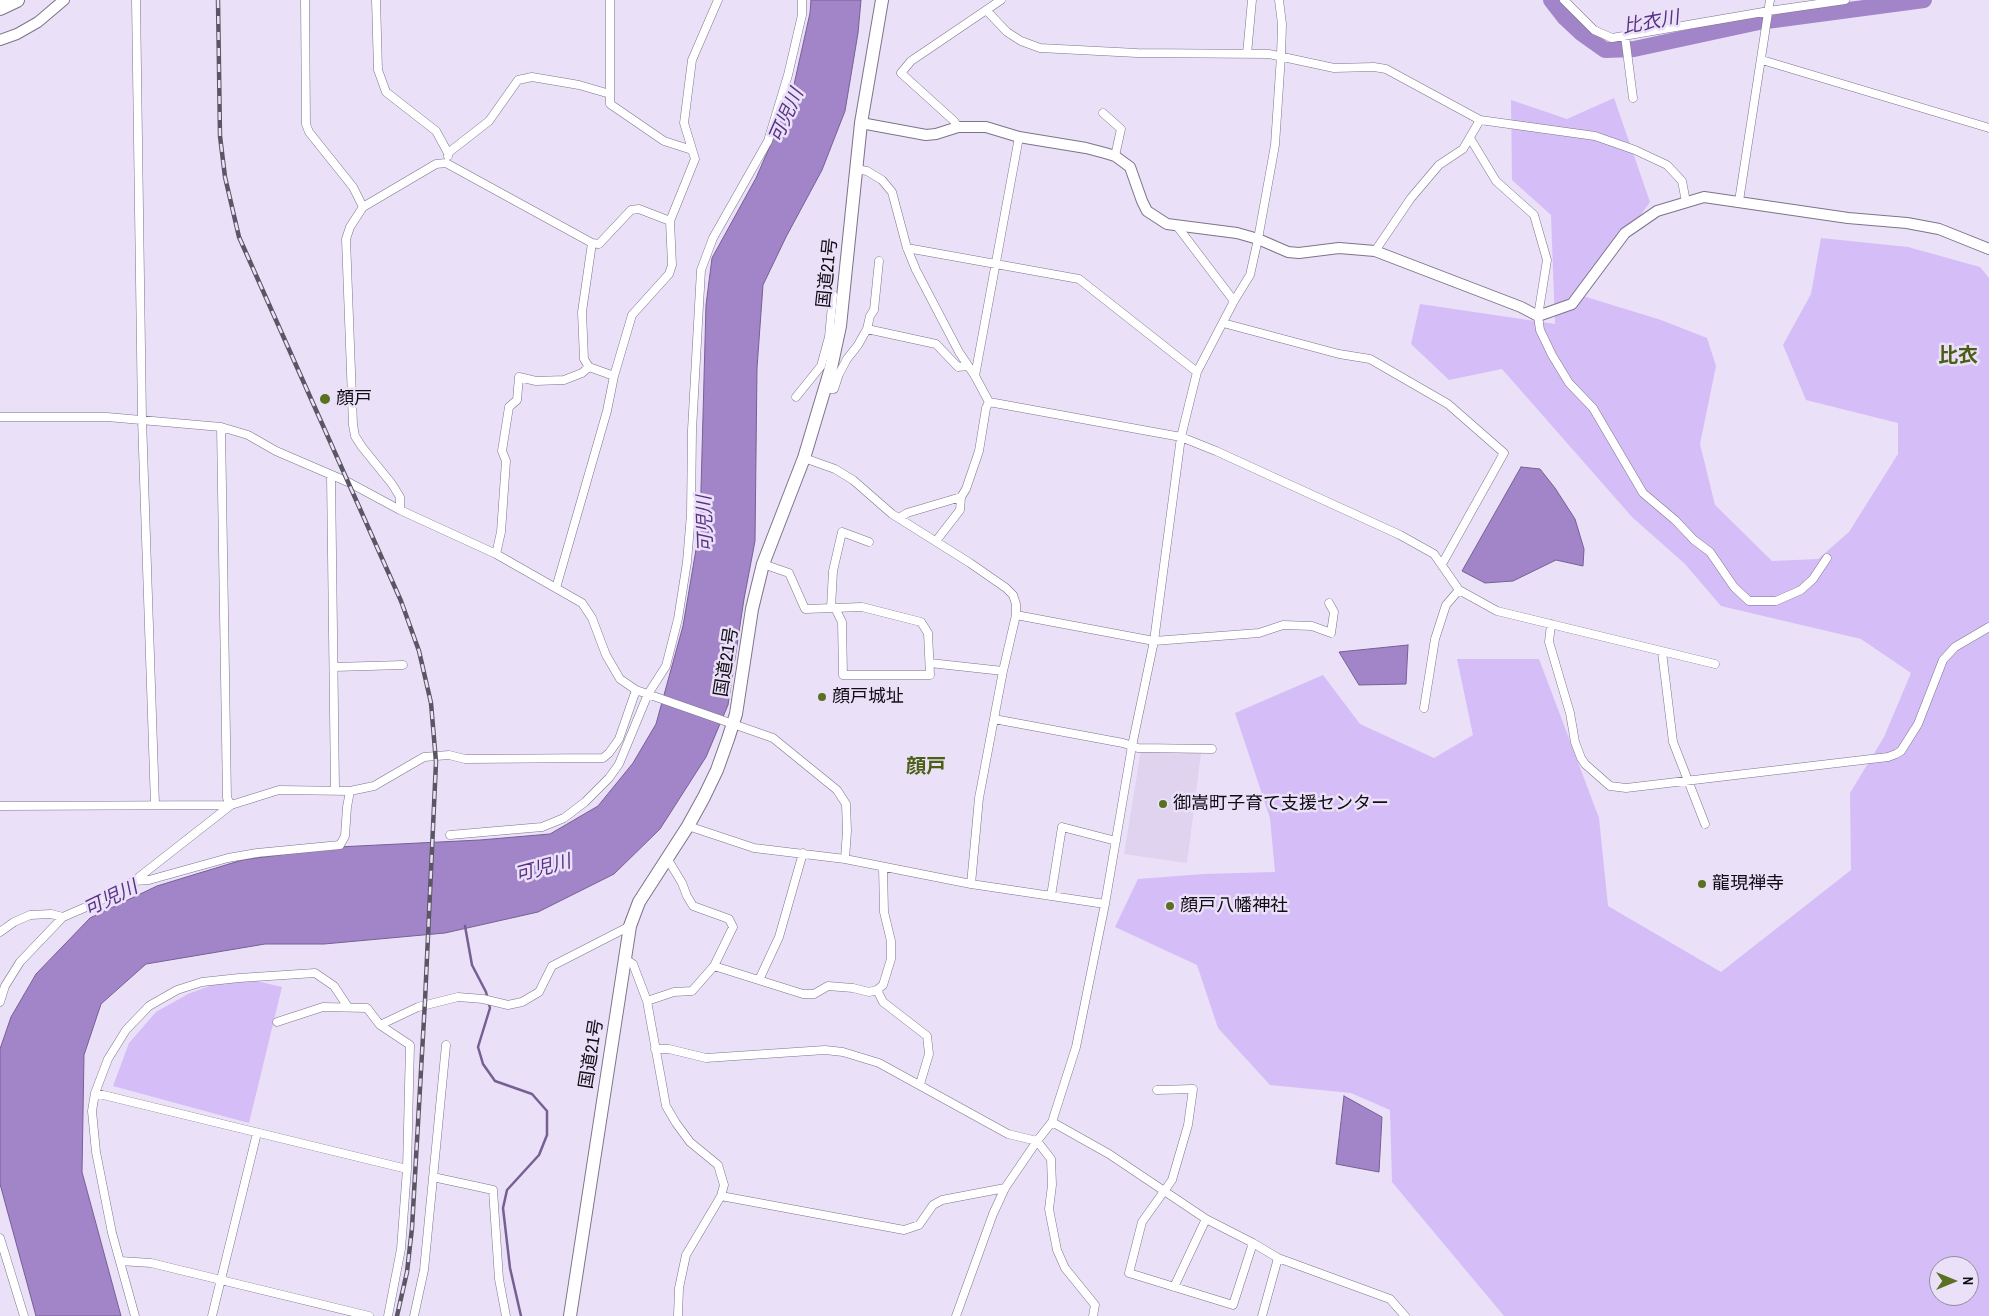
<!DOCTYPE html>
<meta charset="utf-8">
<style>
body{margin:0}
#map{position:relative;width:1989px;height:1316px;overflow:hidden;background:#eae0f8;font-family:"Archivo Narrow",sans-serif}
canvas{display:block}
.north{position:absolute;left:1929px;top:1256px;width:50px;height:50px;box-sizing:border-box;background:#eae0f8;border:1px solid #938c9d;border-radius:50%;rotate:90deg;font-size:14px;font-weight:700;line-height:20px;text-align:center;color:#100d14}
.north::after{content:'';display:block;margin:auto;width:18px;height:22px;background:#5a7121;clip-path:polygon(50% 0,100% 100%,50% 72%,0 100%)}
</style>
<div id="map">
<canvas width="1989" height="1316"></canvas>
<div class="north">N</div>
</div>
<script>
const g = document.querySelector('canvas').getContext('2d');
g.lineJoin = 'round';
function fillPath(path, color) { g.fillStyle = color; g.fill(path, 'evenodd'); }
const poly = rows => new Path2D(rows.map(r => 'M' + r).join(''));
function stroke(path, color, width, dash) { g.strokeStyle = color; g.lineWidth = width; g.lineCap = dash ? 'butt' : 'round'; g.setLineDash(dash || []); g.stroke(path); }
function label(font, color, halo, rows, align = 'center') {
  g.font = font + ' "Archivo Narrow","Noto Sans JP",sans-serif'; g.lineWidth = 5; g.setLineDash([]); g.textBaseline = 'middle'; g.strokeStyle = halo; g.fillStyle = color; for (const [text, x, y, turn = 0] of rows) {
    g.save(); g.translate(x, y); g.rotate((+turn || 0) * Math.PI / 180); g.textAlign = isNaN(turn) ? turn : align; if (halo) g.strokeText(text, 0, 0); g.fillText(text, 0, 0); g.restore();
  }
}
const built = poly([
 [1141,750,1201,753,1187,863,1124,854]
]);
const green = poly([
 [1614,98,1650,202,1583,296,1661,320,1707,338,1716,366,1700,444,1715,505,1772,561,1818,559,1849,532,1898,454,1898,423,1806,400,1783,345,1811,294,1821,238,1908,247,1980,267,1989,278,1989,1316,1504,1316,1392,1182,1390,1110,1351,1093,1270,1085,1218,1028,1197,965,1115,927,1138,879,1204,874,1275,872,1270,818,1235,713,1323,675,1360,724,1434,758,1473,735,1457,659,1539,659,1599,818,1608,906,1721,972,1851,870,1850,793,1884,737,1911,673,1861,639,1721,606,1685,564,1632,517,1502,369,1449,380,1411,344,1420,304,1555,324,1551,215,1512,180,1511,100,1567,119],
 [1939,1266,1969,1266,1969,1296,1939,1296],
 [253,980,282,987,249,1123,113,1086,129,1043,156,1012,188,994,212,985]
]);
const water = poly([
 [811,0,861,0,858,33,845,111,822,170,786,237,763,285,757,368,755,541,744,599,728,705,706,757,660,829,614,874,538,912,445,933,324,944,265,944,146,964,101,1004,84,1055,82,1172,121,1316,36,1316,0,1184,0,1049,11,1017,36,974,90,918,157,886,242,860,338,847,480,840,550,834,598,806,633,763,656,724,683,626,700,526,706,305,712,258,756,178,791,98,810,13,811,0],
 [1521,467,1540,469,1555,488,1575,519,1584,549,1583,566,1556,560,1513,581,1485,583,1462,571,1521,467],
 [1408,645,1406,684,1359,685,1339,652,1408,645],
 [1344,1096,1382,1117,1379,1172,1336,1164,1344,1096]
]);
const stream = poly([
 [465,926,472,965,486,992,490,1008,478,1047,483,1064,495,1081,532,1094,547,1111,547,1135,539,1155,507,1190,503,1208,510,1268,521,1316]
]);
const river = poly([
 [1551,0,1565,18,1581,33,1605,50,1634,49,1759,22,1924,0]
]);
const minor = poly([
 [136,0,142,419,155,805],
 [305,0,306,124,309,132,353,187,363,207],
 [376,0,378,70,386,92,436,131,448,153,448,156],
 [610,0,610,104,664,141,692,150],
 [1564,0,1594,30,1612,38,1769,11,1845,0],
 [987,11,1007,32,1021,41,1040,48,1137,53,1269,54,1334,68,1374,67,1386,69,1480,120,1595,136,1635,150,1667,165,1682,181,1686,202],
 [1625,36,1633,98],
 [1247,54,1252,0],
 [1762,60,1989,128],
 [1103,113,1121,129,1115,156],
 [958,127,954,121,901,73,911,61,1001,0],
 [1470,138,1496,181,1534,215,1547,260,1538,316,1540,330,1552,355,1569,383,1593,408,1643,493,1675,520,1694,540,1710,552,1734,587,1749,601,1776,601,1801,590,1813,579,1827,558],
 [448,153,489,121,518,80,532,77,579,85,610,94],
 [856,169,867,171,882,180,892,192,907,248,916,270,959,352,975,376,989,402],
 [1739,201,1770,0],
 [1177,226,1234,301],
 [592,243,599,244,631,210,639,209,670,221],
 [907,248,1079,279,1197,372],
 [1375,251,1411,198,1439,165,1463,149,1480,120],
 [1223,323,1339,354,1370,359,1448,404,1504,453,1442,564],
 [867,329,936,344,958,367,968,366],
 [975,376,1019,137],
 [826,389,834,389,839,374,847,359,858,345,867,329,870,316,874,310,879,261],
 [796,397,821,366,829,337,833,295],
 [989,402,1181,437,1216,451,1400,535,1434,554,1459,590,1497,611,1715,664],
 [0,417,107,417,221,427,248,435,276,451,348,482,400,510,496,554,582,603,592,618,606,655,620,679,636,690,773,738,837,790,846,804,847,831,845,859],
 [221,427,227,798,231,805],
 [804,458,835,469,853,480,892,514,970,563,1006,588,1013,595,1016,604,1016,615,1003,671,979,798,971,884],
 [331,475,335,790],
 [400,510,400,497,392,484,362,447,355,436,353,425,346,239,350,227,363,207,436,164,446,163,592,243,582,312,584,359,589,367,614,376],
 [899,518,907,513,961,497],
 [936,541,960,510,961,497,966,489,979,451,986,408,989,402],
 [496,554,501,532,506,461,502,451,509,407,517,400,519,377,536,381,564,380,582,373,589,367],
 [763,564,789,573,805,609,862,607,921,622,928,633,930,675,843,675,842,622,835,608],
 [556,588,607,411,614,376,632,315,669,274,672,265,670,221,695,159,684,123,692,60,718,0],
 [831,608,833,571,842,532,869,542],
 [1016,615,1154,641,1259,633,1283,625,1312,626,1331,633,1334,612,1329,603],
 [1551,624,1549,642,1570,713,1575,742,1581,758,1585,764,1610,786,1626,788,1888,757,1896,754,1901,751,1918,724,1943,660,1955,647,1989,627],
 [1662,652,1673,742,1705,824],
 [930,663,1003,671],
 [334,667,403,665],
 [1424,708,1435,639,1446,605,1459,590],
 [994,719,1123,743,1138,748,1212,749],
 [0,806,231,805,279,790,350,791,374,786,424,757,449,755,465,759,603,758,609,753,619,739,636,690],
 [688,826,754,848,845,859,971,884,1105,904],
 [450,835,542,827,564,818,585,802,609,778,619,764,648,694,666,666,678,619,687,562,691,514,692,430,701,270,713,238,768,141,788,75,802,15,802,0],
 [667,858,682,883,687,896,693,906,729,919,733,927,714,966],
 [134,881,149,880,228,858,257,853,340,845,345,836,347,807,350,791],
 [1051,896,1062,827,1116,841],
 [0,932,14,922,30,915,51,914,63,917,100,901,134,881,231,805],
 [624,958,633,964,647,1001,666,1106,676,1123,690,1142,718,1165,724,1185,721,1196,686,1255,679,1288,678,1316],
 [759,980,779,937,803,853],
 [877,990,883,1002,927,1036,929,1054,920,1084],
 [647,1001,674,992,692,991,714,966,803,994,814,994,828,986,853,988,869,992,877,990,883,985,891,959,891,941,884,912,883,867],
 [0,1002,5,986,20,962,63,917],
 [277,1022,323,1007,367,1008,380,1025,418,1007,458,997,483,999,508,1005,522,1002,539,992,552,966,630,926],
 [380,1025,410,1045,407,1169,401,1249,388,1316],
 [655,1049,669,1049,706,1058,825,1050,843,1052,879,1063,1008,1134,1037,1141,1051,1159,1052,1185,1049,1209,1057,1250,1065,1268,1095,1305,1093,1316],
 [1157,1090,1193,1089,1188,1125,1172,1180,1142,1222,1129,1273,1233,1305,1253,1243],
 [95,1093,108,1059,126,1030,149,1006,177,990,202,982,239,978,315,973,334,986,348,1007],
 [1052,1122,1109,1154,1206,1219,1253,1243,1278,1258,1390,1299,1405,1316],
 [433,1177,493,1190,499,1279,506,1316],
 [721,1196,904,1230,919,1225,933,1205,942,1200,1005,1188],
 [0,1238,24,1316],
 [120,1261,151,1263,369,1316],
 [1174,1287,1206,1219],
 [135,1316,112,1233,96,1152,92,1111,95,1093,407,1169],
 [212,1316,257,1133],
 [414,1316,424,1270,446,1045],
 [956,1316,993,1214,1005,1188,1037,1141,1052,1122,1076,1047,1105,904,1132,746,1154,641,1181,437,1197,372,1234,301,1250,275,1258,239,1275,145,1281,56,1282,24,1279,0],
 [1262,1316,1278,1258]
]);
const tertiary = poly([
 [0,40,17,34,38,22,64,0],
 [861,123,926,135,936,134,958,127,986,127,1019,137,1086,148,1105,153,1115,156,1130,167,1142,201,1147,211,1167,224,1237,233,1258,239,1288,252,1299,253,1339,248,1375,251,1521,307,1538,316,1572,304,1625,233,1657,211,1704,197,1848,218,1907,223,1939,229,1989,249]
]);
const trunk = poly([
 [570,1316,630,926,639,902,688,826,704,797,717,770,728,739,736,714,752,609,763,564,804,458,831,368,840,326,861,123,882,0]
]);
const motorway = poly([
 [0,8,17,0]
]);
const rail = poly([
 [218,0,220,136,225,177,239,237,401,601,419,651,431,703,436,762,425,1001,412,1228,407,1272,397,1316]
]);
const markers = [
 [325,399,6,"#5a7121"],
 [822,697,5,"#5a7121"],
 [1163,804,5,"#5a7121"],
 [1702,884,5,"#5a7121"],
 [1170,906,5,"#5a7121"]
];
const streetNames = [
 ["国道21号",828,273,-84],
 ["国道21号",727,662,-81],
 ["国道21号",592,1054,-81]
];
const poiNames = [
 ["顔戸",336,399],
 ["顔戸城址",832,697],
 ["御嵩町子育て支援センター",1173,804],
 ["龍現禅寺",1712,884],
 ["顔戸八幡神社",1180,906]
];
const waterNames = [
 ["比衣川",1651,23,-10],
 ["可児川",787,116,-66],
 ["可児川",706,524,-92],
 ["可児川",543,869,-15],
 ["可児川",111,899,-26]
];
const quarterNames = [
 ["比衣",1958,357],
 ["顔戸",926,768]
];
fillPath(built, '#dfd3f0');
fillPath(green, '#d5bdf7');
fillPath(water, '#a284c9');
stroke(water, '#766093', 1);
stroke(stream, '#766093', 2.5);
stroke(river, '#a284c9', 16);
stroke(minor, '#7d7489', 9);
stroke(tertiary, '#7d7489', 12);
stroke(trunk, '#7d7489', 14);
stroke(motorway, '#7d7489', 16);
stroke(minor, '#fff', 8);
stroke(tertiary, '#fff', 10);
stroke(trunk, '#fff', 12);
stroke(motorway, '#fff', 14);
stroke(rail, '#5b5663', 4.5);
stroke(rail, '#eae0f8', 2.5, [8]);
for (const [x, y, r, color] of markers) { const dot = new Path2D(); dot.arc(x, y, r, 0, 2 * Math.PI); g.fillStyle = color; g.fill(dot); stroke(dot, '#eae0f8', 2); }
label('18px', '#100d14', '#eae0f8', streetNames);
label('18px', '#100d14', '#eae0f8', poiNames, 'left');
label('italic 19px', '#593083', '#eae0f8', waterNames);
label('bold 20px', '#4a5e14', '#eae0f8', quarterNames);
</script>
